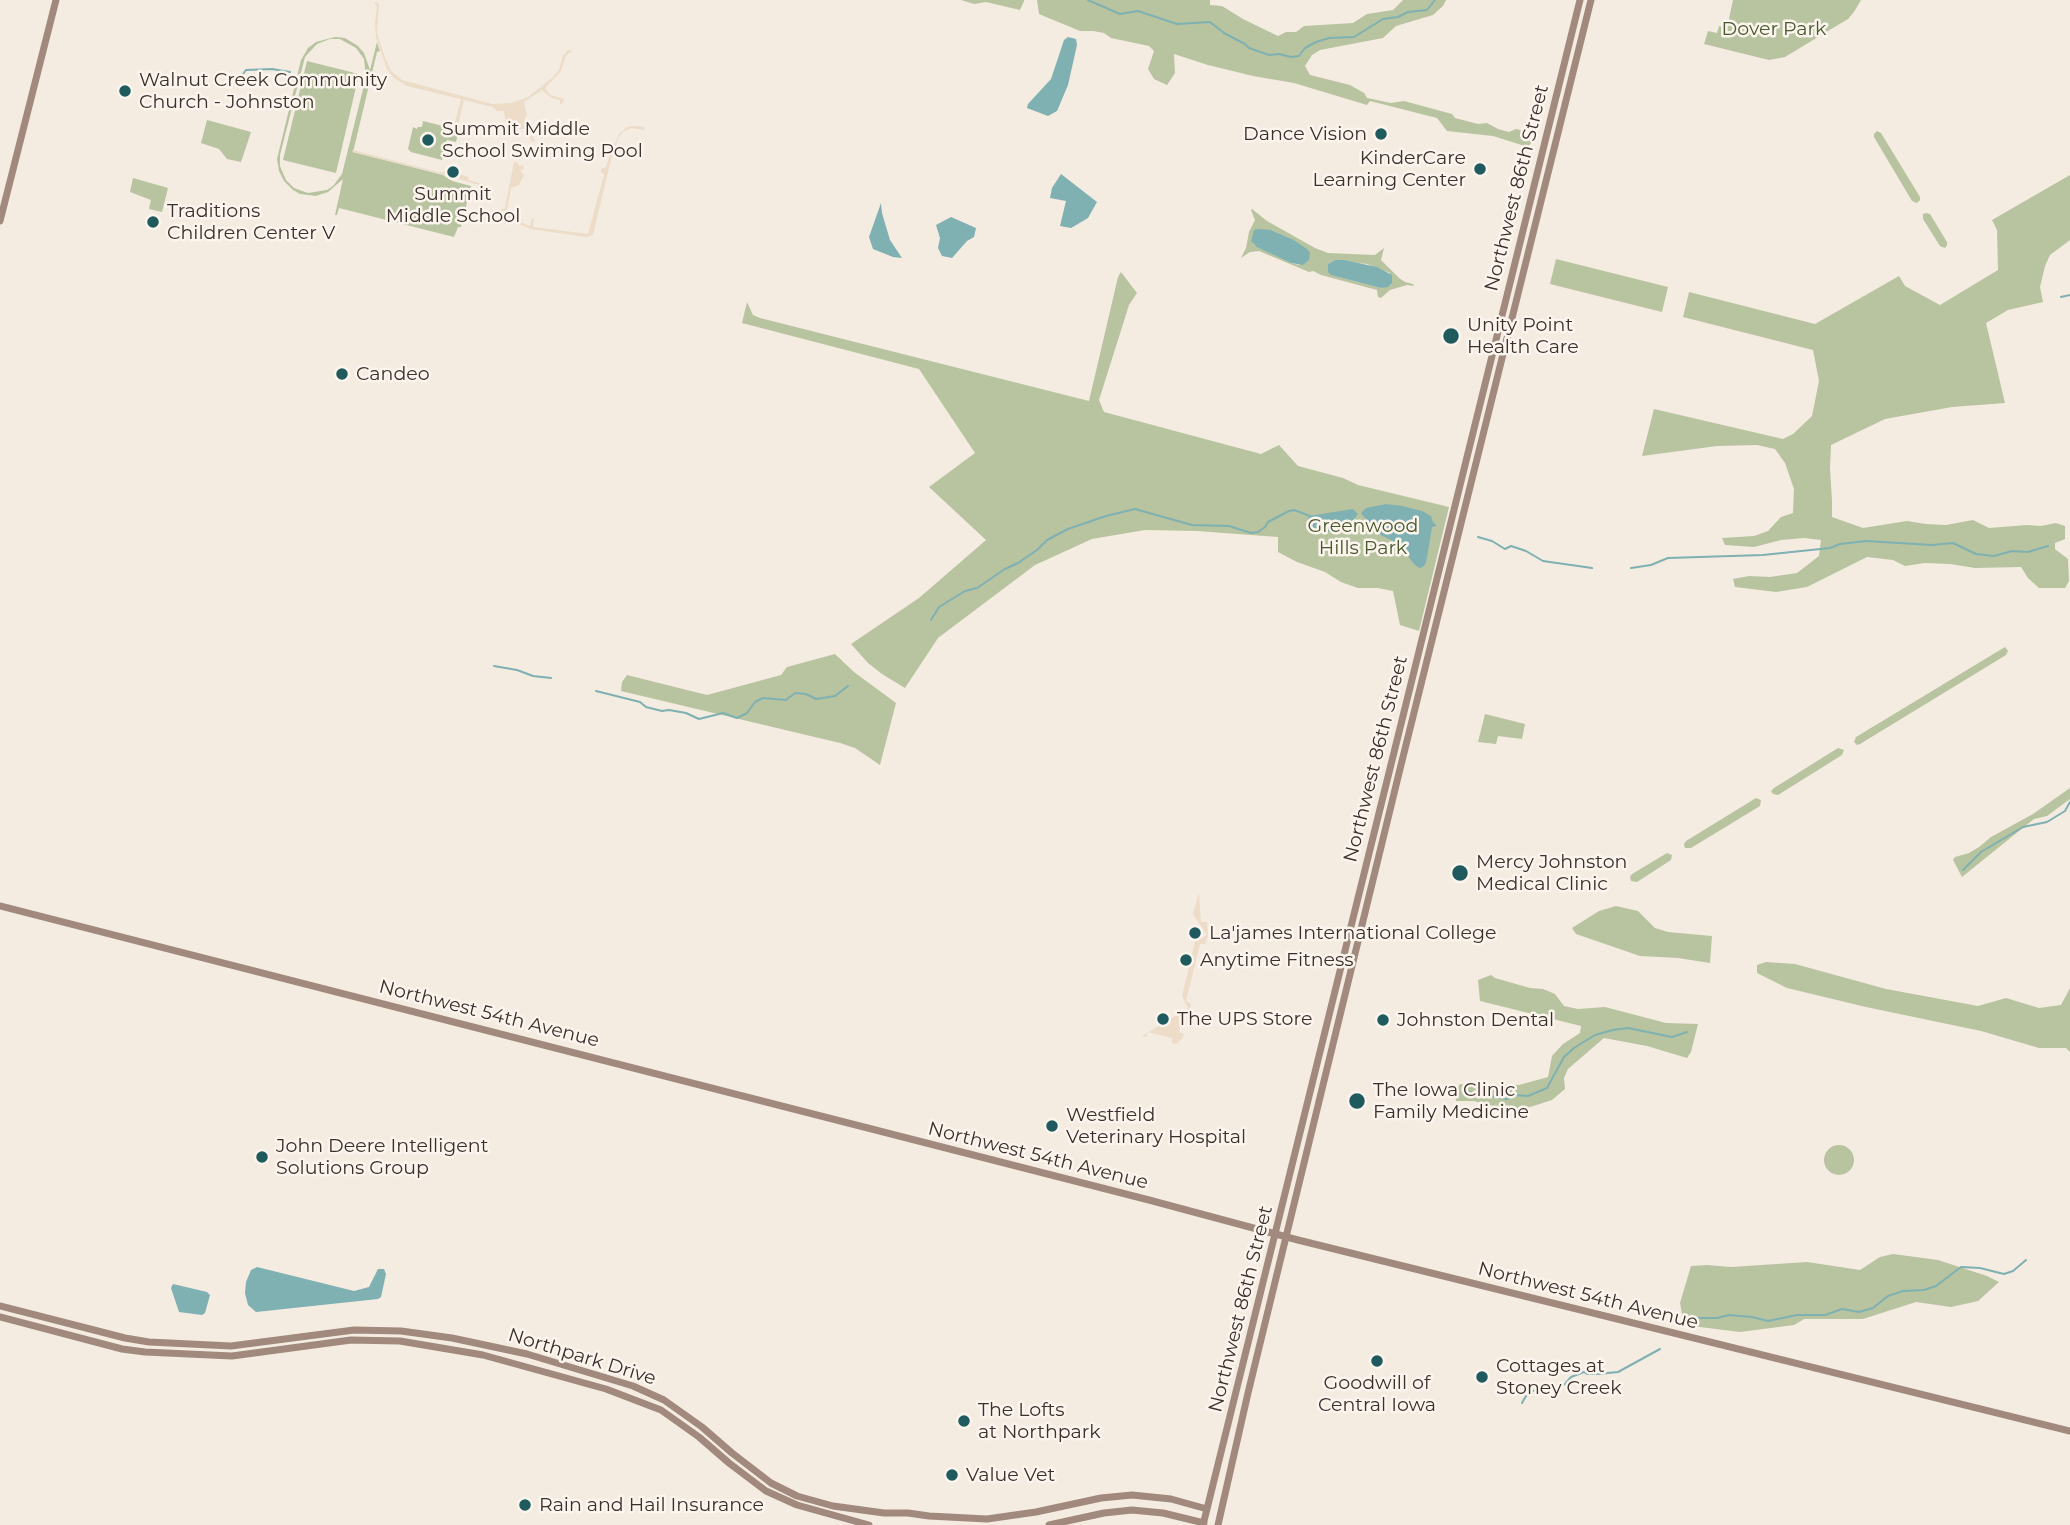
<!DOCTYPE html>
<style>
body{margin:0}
canvas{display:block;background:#f4ebe1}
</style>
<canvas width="2070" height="1525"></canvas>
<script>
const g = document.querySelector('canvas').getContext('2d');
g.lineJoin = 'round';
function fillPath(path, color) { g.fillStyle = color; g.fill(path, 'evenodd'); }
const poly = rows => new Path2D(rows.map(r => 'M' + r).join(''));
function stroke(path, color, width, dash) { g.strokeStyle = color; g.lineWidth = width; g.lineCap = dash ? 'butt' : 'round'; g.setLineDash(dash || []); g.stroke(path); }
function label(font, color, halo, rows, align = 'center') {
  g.font = font + ' Montserrat,sans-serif'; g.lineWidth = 5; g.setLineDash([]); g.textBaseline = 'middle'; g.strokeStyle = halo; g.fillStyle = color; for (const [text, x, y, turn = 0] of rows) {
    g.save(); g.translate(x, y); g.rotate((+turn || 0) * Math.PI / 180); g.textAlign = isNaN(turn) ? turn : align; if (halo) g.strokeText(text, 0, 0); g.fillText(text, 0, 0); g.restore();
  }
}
const green = poly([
 [961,0,1024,0,1024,1,1020,10,986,2,974,4],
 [1037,0,1210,0,1210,5,1222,6,1243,19,1278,36,1286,32,1296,32,1304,26,1353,23,1367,14,1393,10,1403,0,1446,0,1443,6,1433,15,1396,26,1383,38,1320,50,1312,55,1305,66,1310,75,1350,85,1364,93,1367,98,1391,103,1404,101,1452,114,1455,118,1478,124,1487,123,1498,129,1509,132,1516,129,1532,133,1532,142,1528,147,1493,136,1447,131,1437,118,1370,101,1367,105,1294,83,1253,76,1208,65,1174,54,1175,73,1167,85,1154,79,1148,69,1154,51,1149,46,1111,38,1104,33,1093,31,1080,31,1039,14],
 [1733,0,1861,0,1854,12,1848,19,1785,57,1769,60,1704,44,1708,31,1717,33,1719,26,1727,28],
 [335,37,345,38,358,46,364,53,370,70,377,42,380,51,377,52,353,152,443,175,452,181,471,186,461,227,458,227,454,237,339,208,337,215,335,215,343,179,328,192,316,196,300,194,293,190,284,181,279,171,277,159,301,60,308,48,316,42],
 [330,39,340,39,356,48,364,59,366,77,342,174,333,186,327,190,308,193,294,188,286,180,280,166,280,155,305,57,317,44],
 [307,61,359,74,336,173,283,160],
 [207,120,251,132,241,162,227,159,219,149,201,143],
 [423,121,459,130,456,142,447,140,442,160,411,152,408,149,413,127,417,129,418,127,422,127],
 [1877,131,1881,133,1920,197,1920,200,1917,203,1912,201,1874,137,1874,134],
 [2070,175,2070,240,2050,255,2045,266,2040,287,2043,302,2008,310,1986,323,2005,403,1952,407,1885,419,1831,445,1830,468,1832,501,1832,517,1863,528,1907,521,1926,524,1946,525,1973,520,1989,528,2027,525,2041,526,2056,523,2065,526,2065,539,2055,543,2055,549,2068,559,2069,581,2065,588,2039,588,2028,578,2021,567,1975,568,1950,564,1925,563,1905,566,1893,560,1867,557,1807,587,1776,592,1735,587,1733,579,1749,576,1770,577,1797,573,1819,556,1821,540,1804,538,1781,540,1754,547,1725,545,1722,538,1754,536,1768,531,1781,517,1793,513,1794,489,1785,463,1775,449,1757,445,1717,446,1642,456,1654,409,1783,439,1793,434,1812,416,1819,381,1813,350,1683,317,1689,292,1815,324,1899,276,1905,286,1940,305,1998,270,1997,230,1992,220],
 [133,178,168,188,162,212,149,209,151,200,130,192],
 [1252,209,1267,221,1315,248,1328,253,1375,255,1384,248,1381,260,1399,278,1405,282,1413,284,1414,286,1407,285,1390,290,1381,298,1378,297,1377,290,1321,275,1313,271,1309,272,1259,251,1250,252,1241,258,1246,248,1249,232,1255,220,1251,210],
 [1271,230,1292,239,1309,253,1299,265,1291,263,1253,244],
 [1335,260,1367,264,1390,273,1381,288,1332,275,1328,264],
 [1926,213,1930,214,1947,242,1947,245,1945,248,1940,246,1923,219,1923,214],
 [1556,259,1668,287,1662,312,1550,284],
 [1121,272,1137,293,1129,305,1099,400,1104,412,1261,454,1279,445,1298,466,1343,478,1358,485,1449,507,1419,631,1400,625,1393,591,1378,588,1358,588,1341,582,1325,572,1297,562,1278,552,1278,537,1197,531,1145,530,1092,539,1035,565,938,638,905,688,882,674,868,663,851,644,919,598,986,540,929,487,975,453,919,369,742,323,747,302,753,315,760,318,1089,401,1118,277],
 [2005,647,2008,651,2006,655,1860,744,1857,745,1854,742,1856,737],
 [835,654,854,672,896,703,880,765,855,748,840,743,621,691,622,682,627,675,707,695,781,675,787,667],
 [1485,714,1525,724,1522,739,1498,736,1496,744,1478,742],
 [1838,748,1844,750,1842,755,1778,795,1773,794,1771,791,1774,788],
 [2070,788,2070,799,2047,816,2034,819,1962,877,1953,860,1955,857,1969,853,1979,847,1991,837,2033,814],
 [1756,798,1761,800,1760,806,1691,848,1685,848,1684,844,1686,841],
 [1667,853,1672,855,1671,860,1637,882,1631,881,1630,877,1632,874],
 [1616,906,1638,911,1655,928,1668,932,1712,936,1710,963,1678,958,1640,956,1576,934,1572,928,1599,911],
 [1766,962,1795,964,1886,989,1978,1006,2006,998,2039,1008,2061,1005,2070,988,2070,1052,2066,1048,2039,1048,1981,1031,1866,1007,1787,988,1757,973,1757,965],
 [1491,975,1495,978,1530,988,1543,989,1555,994,1564,1006,1578,1009,1605,1007,1666,1023,1698,1024,1691,1052,1687,1058,1647,1046,1604,1038,1568,1069,1564,1078,1565,1089,1552,1100,1527,1108,1509,1110,1474,1101,1456,1101,1455,1092,1460,1084,1519,1085,1548,1077,1552,1056,1563,1044,1580,1033,1581,1026,1480,1001,1478,980],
 '1824 1160a15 15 0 1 1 30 0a15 15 0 1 1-30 0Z',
 [1893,1254,1938,1260,1987,1276,1999,1282,1978,1301,1951,1307,1916,1302,1863,1319,1804,1319,1794,1325,1740,1332,1684,1325,1680,1303,1691,1266,1707,1265,1731,1267,1807,1262,1860,1270,1880,1257]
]);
const plaza = poly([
 [374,2,378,3,379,5,377,33,384,55,391,71,402,80,492,104,511,103,528,97,552,78,559,70,563,56,568,50,572,51,566,55,561,71,545,88,550,95,564,99,562,104,560,104,560,100,550,97,542,90,524,102,527,116,525,117,525,127,529,130,535,141,532,142,525,129,507,129,504,111,497,111,493,107,464,100,458,125,460,126,459,130,452,128,454,126,461,99,407,86,394,78,387,69,376,37,375,23,377,7],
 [635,126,645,127,644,130,632,128,624,131,619,137,612,155,593,235,586,237,531,229,508,219,505,211,501,212,500,210,505,208,514,162,518,163,519,166,523,165,524,169,520,170,524,175,519,185,511,188,507,209,511,218,530,226,532,218,534,219,533,227,588,234,604,175,601,172,601,169,606,167,610,154,620,133,627,127],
 [353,150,438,172,444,172,447,167,456,170,455,172,458,174,469,177,468,180,486,185,485,187,453,177,452,181,445,175,352,152],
 [1199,893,1201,922,1207,922,1208,936,1205,944,1200,944,1186,1001,1191,1004,1188,1014,1183,1014,1179,1032,1184,1034,1182,1039,1176,1044,1172,1043,1172,1038,1148,1032,1146,1037,1142,1036,1188,1008,1182,996,1195,942,1207,935,1193,914]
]);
const water = poly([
 [1068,37,1076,39,1077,45,1068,85,1057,111,1048,116,1027,108,1028,104,1051,79,1064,40],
 [1061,174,1097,202,1088,218,1071,228,1060,226,1066,201,1050,198,1052,188],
 [881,203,882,213,890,240,902,258,893,257,873,249,869,237],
 [951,217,976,228,974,237,967,241,952,258,942,256,938,248,940,238,936,225],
 [1259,229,1271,230,1292,239,1307,249,1310,253,1309,260,1303,265,1291,263,1257,247,1251,241,1254,230],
 [1335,260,1344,260,1377,267,1392,275,1392,283,1388,287,1381,288,1331,275,1328,272,1328,264],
 [1386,504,1402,506,1422,511,1431,516,1433,522,1437,526,1432,527,1426,563,1423,567,1419,568,1413,563,1403,549,1397,543,1377,533,1361,513,1366,508],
 [1353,509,1358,514,1354,519,1353,530,1351,532,1327,532,1310,528,1308,519,1309,516],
 [257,1267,354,1291,369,1287,378,1269,384,1269,386,1274,381,1297,378,1299,256,1312,248,1305,245,1293,246,1282,251,1270],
 [173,1284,207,1292,210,1295,205,1313,202,1315,179,1312,171,1288]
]);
const stream = poly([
 [1088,0,1120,14,1138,11,1177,24,1210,22,1224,33,1245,44,1249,48,1269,55,1279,54,1291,57,1299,56,1305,48,1316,42,1329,38,1354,37,1383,19,1398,17,1408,12,1427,10,1435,0],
 [240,78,246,70,272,69,290,72],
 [2061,297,2070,295],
 [1478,537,1492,541,1505,549,1511,546,1526,551,1543,561,1592,568],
 [1631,568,1651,565,1668,558,1763,555,1830,548,1840,544,1866,541,1932,545,1953,543,1976,554,1994,556,2012,551,2028,552,2048,546],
 [931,620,939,607,965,591,977,588,1005,569,1018,563,1037,550,1047,540,1068,529,1106,516,1135,509,1192,525,1229,526,1251,533,1258,532,1265,527,1268,522,1289,511,1294,510,1310,516],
 [494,666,517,670,533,676,551,678],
 [596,691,640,702,646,707,662,711,669,710,686,713,699,719,723,713,737,718,747,713,755,702,763,698,786,700,795,693,806,694,816,699,835,696,848,686],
 [1963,870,1981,852,2023,827,2047,822,2065,811,2070,802],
 [1464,1091,1506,1099,1515,1095,1528,1096,1547,1088,1564,1057,1574,1048,1595,1035,1613,1030,1628,1028,1672,1037,1687,1032],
 [1692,1318,1717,1318,1729,1315,1752,1317,1768,1321,1797,1315,1825,1315,1842,1309,1859,1312,1873,1308,1888,1296,1903,1291,1924,1290,1936,1286,1961,1267,1980,1268,2004,1274,2013,1271,2026,1260],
 [1522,1403,1526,1396,1536,1389,1558,1388,1565,1384,1571,1377,1584,1372,1587,1374,1598,1374,1618,1372,1660,1349]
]);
const secondary = poly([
 [0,221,56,0],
 [0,906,1149,1200,1298,1240,2070,1431],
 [0,1306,125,1338,149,1342,231,1346,354,1330,401,1331,452,1338,527,1354,633,1386,664,1400,702,1427,732,1453,771,1483,797,1496,833,1506,884,1513,908,1513,929,1516,987,1519,1036,1512,1101,1498,1132,1495,1171,1499,1207,1509],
 [0,1317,122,1349,145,1352,232,1356,351,1340,400,1341,483,1355,606,1389,661,1410,699,1437,729,1463,766,1491,797,1505,869,1525],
 [1049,1525,1104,1513,1132,1510,1163,1513,1204,1523],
 [1203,1525,1580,0],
 [1218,1525,1248,1393,1400,769,1591,0]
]);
const markers = [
 [125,91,7,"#1f5a5e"],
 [1381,134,7,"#1f5a5e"],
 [428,140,7,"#1f5a5e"],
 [1480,169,7,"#1f5a5e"],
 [453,172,7,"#1f5a5e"],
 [153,222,7,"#1f5a5e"],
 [1451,336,9,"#1f5a5e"],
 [342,374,7,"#1f5a5e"],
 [1460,873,9,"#1f5a5e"],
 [1195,933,7,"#1f5a5e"],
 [1186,960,7,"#1f5a5e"],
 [1163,1019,7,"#1f5a5e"],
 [1383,1020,7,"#1f5a5e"],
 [1357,1101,9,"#1f5a5e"],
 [1052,1126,7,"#1f5a5e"],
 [262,1157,7,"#1f5a5e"],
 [1377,1361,7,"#1f5a5e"],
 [1482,1377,7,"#1f5a5e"],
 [964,1421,7,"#1f5a5e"],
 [952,1475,7,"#1f5a5e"],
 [525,1505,7,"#1f5a5e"]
];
const parkNames = [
 ["Dover Park",1774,29],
 ["Greenwood",1363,526],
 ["Hills Park",1363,548]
];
const poiNames = [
 ["Walnut Creek Community",139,80],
 ["Church - Johnston",139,102],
 ["Summit Middle",442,129],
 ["School Swiming Pool",442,151],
 ["Dance Vision",1367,134,"right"],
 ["KinderCare",1466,158,"right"],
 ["Learning Center",1466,180,"right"],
 ["Summit",453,194,"center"],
 ["Middle School",453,216,"center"],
 ["Traditions",167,211],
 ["Children Center V",167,233],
 ["Unity Point",1467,325],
 ["Health Care",1467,347],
 ["Candeo",356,374],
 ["Mercy Johnston",1476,862],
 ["Medical Clinic",1476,884],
 ["La'james International College",1209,933],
 ["Anytime Fitness",1200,960],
 ["The UPS Store",1177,1019],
 ["Johnston Dental",1397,1020],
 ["The Iowa Clinic",1373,1090],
 ["Family Medicine",1373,1112],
 ["Westfield",1066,1115],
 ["Veterinary Hospital",1066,1137],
 ["John Deere Intelligent",276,1146],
 ["Solutions Group",276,1168],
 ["Cottages at",1496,1366],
 ["Stoney Creek",1496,1388],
 ["Goodwill of",1377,1383,"center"],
 ["Central Iowa",1377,1405,"center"],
 ["The Lofts",978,1410],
 ["at Northpark",978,1432],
 ["Value Vet",966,1475],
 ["Rain and Hail Insurance",539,1505]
];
const streetNames = [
 ["Northwest 86th Street",1517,188,-76],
 ["Northwest 86th Street",1376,759,-76],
 ["Northwest 54th Avenue",489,1014,14],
 ["Northwest 54th Avenue",1038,1156,14],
 ["Northwest 54th Avenue",1588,1296,14],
 ["Northwest 86th Street",1241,1309,-76],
 ["Northpark Drive",582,1357,17]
];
fillPath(green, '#b8c4a0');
fillPath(plaza, '#ecdcc8');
fillPath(water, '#7fb0b2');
stroke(stream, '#7fb0b2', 2);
stroke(secondary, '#a18a7d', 7);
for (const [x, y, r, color] of markers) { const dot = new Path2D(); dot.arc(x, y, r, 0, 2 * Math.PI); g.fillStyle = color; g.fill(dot); stroke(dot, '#fbf5ee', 2.5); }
label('19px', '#4a5a2e', '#fbf5ee', parkNames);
label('19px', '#3b302b', '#fbf5ee', poiNames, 'left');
label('19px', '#3b302b', '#fbf5ee', streetNames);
</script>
